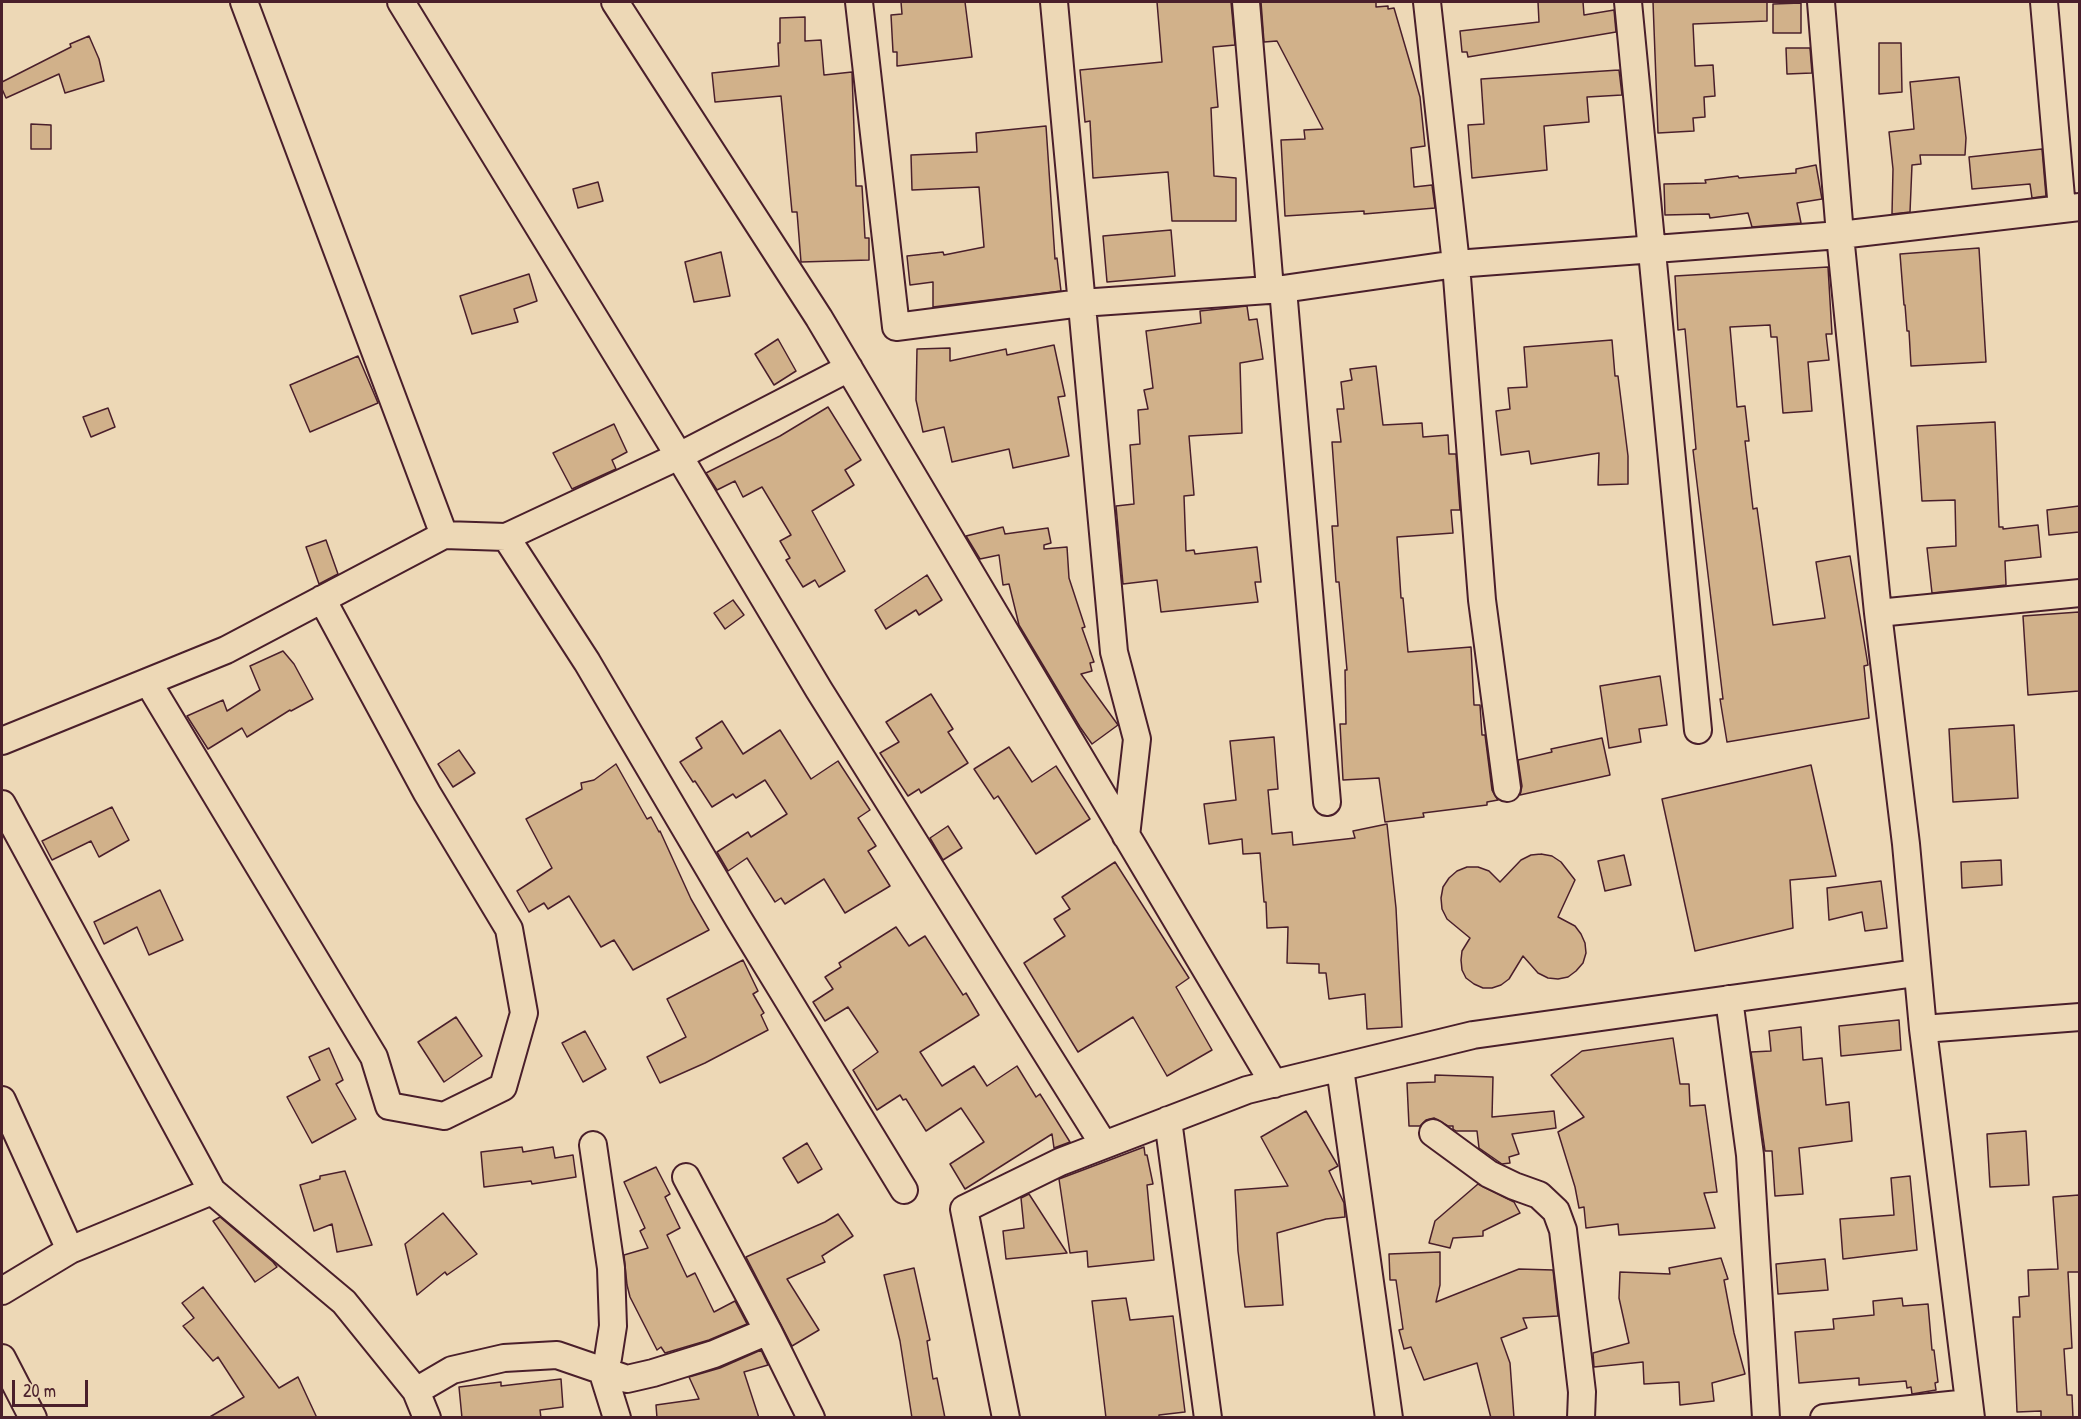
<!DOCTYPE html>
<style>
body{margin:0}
#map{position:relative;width:2081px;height:1419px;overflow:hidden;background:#edd8b6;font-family:"Patrick Hand",sans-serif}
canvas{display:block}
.frame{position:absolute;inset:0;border:3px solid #4a1f2b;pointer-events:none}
.scale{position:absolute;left:12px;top:1380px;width:76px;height:27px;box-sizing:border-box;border:3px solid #4a1f2b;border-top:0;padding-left:8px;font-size:18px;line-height:21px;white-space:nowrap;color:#4a1f2b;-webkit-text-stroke:4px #edd8b6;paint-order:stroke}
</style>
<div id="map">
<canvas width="2081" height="1419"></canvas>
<div class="frame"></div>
<div class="scale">20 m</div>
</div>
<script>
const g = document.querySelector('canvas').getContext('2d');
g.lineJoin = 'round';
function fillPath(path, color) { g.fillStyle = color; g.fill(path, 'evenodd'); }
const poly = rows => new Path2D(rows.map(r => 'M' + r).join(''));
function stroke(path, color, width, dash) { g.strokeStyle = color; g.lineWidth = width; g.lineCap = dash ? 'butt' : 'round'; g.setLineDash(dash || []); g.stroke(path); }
const building = poly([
 [901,2,965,2,972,57,897,66,897,52,893,52,891,15,902,14,901,2],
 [1157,2,1231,2,1235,45,1213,47,1218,107,1211,108,1214,176,1236,178,1236,221,1172,221,1168,172,1093,178,1090,121,1085,122,1080,70,1162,62,1157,2],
 [1261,2,1376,2,1376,7,1388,6,1388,9,1394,8,1420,97,1425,146,1411,148,1414,187,1432,185,1435,208,1364,214,1364,211,1285,216,1281,140,1305,139,1304,130,1323,129,1277,41,1264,42,1261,2],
 [1538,2,1583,2,1584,15,1614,10,1616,32,1468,57,1467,52,1462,52,1460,31,1539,22,1538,2],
 [1653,2,1767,2,1767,21,1693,24,1695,66,1713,65,1715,96,1704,97,1705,117,1693,118,1694,131,1658,133,1653,2],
 [1801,3,1801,33,1773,33,1773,4,1801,3],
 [805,17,805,41,821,40,824,75,852,72,856,186,862,186,865,238,869,238,869,260,801,262,797,212,792,212,781,96,715,102,712,73,779,66,778,43,780,43,780,18,805,17],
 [89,36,99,59,104,81,65,93,59,74,6,98,2,89,2,82,71,47,70,44,89,36],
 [1879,43,1901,43,1902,92,1879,94,1879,43],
 [1786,48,1810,48,1812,73,1787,74,1786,48],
 [1619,70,1622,95,1587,97,1589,122,1544,126,1547,170,1472,178,1468,125,1484,124,1481,79,1619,70],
 [1959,77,1966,138,1965,155,1920,155,1921,164,1912,165,1910,212,1892,214,1893,169,1889,132,1914,129,1910,82,1959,77],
 [31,124,51,125,51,149,31,149,31,124],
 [1046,126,1055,259,1057,258,1061,291,933,307,933,282,910,285,907,256,943,252,944,255,984,247,979,187,912,190,911,155,977,152,976,133,1046,126],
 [2042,149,2046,196,2032,198,2030,184,1972,189,1969,157,2042,149],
 [1816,165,1822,199,1797,203,1801,223,1752,227,1748,213,1710,218,1709,214,1665,215,1664,184,1706,183,1705,180,1738,176,1739,178,1796,173,1796,169,1816,165],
 [598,182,603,201,578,208,573,189,598,182],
 [1171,230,1175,276,1107,282,1103,236,1171,230],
 [1979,248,1986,362,1911,366,1909,331,1907,331,1905,305,1904,305,1900,254,1979,248],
 [721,252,730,296,694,302,685,262,721,252],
 [1828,267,1832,334,1826,334,1829,360,1808,362,1812,411,1783,413,1777,337,1771,337,1770,325,1730,327,1737,407,1745,406,1749,441,1745,441,1753,509,1757,508,1773,625,1825,618,1816,562,1850,556,1868,665,1864,666,1869,718,1727,742,1720,699,1723,699,1693,450,1696,449,1685,329,1678,330,1675,276,1828,267],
 [529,274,537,301,514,309,518,322,472,334,460,296,529,274],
 [1247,306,1249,320,1257,319,1263,359,1240,363,1242,433,1189,436,1194,495,1184,496,1186,551,1194,550,1195,554,1257,547,1261,582,1255,582,1258,602,1161,612,1157,580,1123,584,1116,506,1134,504,1130,445,1140,444,1138,410,1148,409,1144,390,1153,388,1146,331,1201,323,1200,311,1247,306],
 [778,339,796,371,774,385,755,354,778,339],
 [1612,340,1615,376,1618,376,1628,456,1628,484,1598,485,1599,453,1531,464,1529,451,1501,455,1496,411,1510,409,1508,388,1527,387,1524,347,1612,340],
 [1054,345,1065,396,1058,397,1069,456,1013,468,1009,449,952,462,944,427,923,432,916,400,917,349,950,348,950,361,1006,349,1007,355,1054,345],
 [358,356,378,403,310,432,290,385,358,356],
 [1376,366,1383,425,1422,423,1423,437,1448,435,1449,454,1456,454,1460,510,1451,510,1453,533,1397,537,1401,598,1403,598,1408,652,1471,647,1474,705,1480,705,1482,735,1485,735,1492,790,1498,800,1487,802,1487,805,1423,813,1424,817,1385,822,1379,778,1343,780,1340,724,1346,724,1345,670,1347,670,1339,582,1336,582,1332,526,1338,526,1332,442,1341,442,1337,409,1344,409,1341,382,1352,380,1350,369,1376,366],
 [828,407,861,460,845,470,854,485,812,511,845,571,819,587,815,580,803,587,786,560,790,558,780,541,791,535,762,487,743,497,735,481,717,490,706,473,780,436,828,407],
 [108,408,115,427,91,437,83,417,108,408],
 [1995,422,1999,527,2003,527,2003,529,2038,525,2041,557,2005,561,2006,585,1932,593,1927,548,1956,546,1955,500,1922,501,1917,426,1995,422],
 [614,424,627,452,612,460,616,469,572,489,553,453,614,424],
 [2079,506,2079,532,2049,535,2047,510,2079,506],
 [1003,527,1005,534,1048,528,1051,543,1044,545,1044,549,1067,547,1069,578,1085,627,1082,628,1094,662,1090,663,1092,671,1081,674,1118,725,1092,744,1080,727,1019,625,1009,584,1003,585,999,555,980,559,966,536,1003,527],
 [326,540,338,574,319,584,306,547,326,540],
 [927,575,942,600,919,615,916,610,886,629,875,610,927,575],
 [733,600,744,615,725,629,714,613,733,600],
 [2079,612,2079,691,2028,695,2023,616,2079,612],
 [283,651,294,664,313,699,291,711,290,710,247,737,242,728,208,749,187,716,223,700,227,711,260,690,250,666,283,651],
 [1660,676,1667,725,1639,729,1641,742,1609,748,1600,686,1660,676],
 [931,694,953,729,948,732,968,763,921,793,919,789,908,796,880,753,899,742,886,722,931,694],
 [722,721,743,754,780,730,811,779,838,761,870,810,858,818,876,846,868,851,890,886,845,913,824,879,785,904,781,898,775,902,747,858,728,871,717,852,748,832,751,837,787,814,765,780,736,798,733,794,712,807,695,781,693,782,680,762,702,748,696,738,722,721],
 [2014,725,2018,798,1953,802,1949,729,2014,725],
 [1274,737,1278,789,1268,790,1272,834,1292,832,1293,845,1355,838,1353,831,1387,824,1396,908,1402,1027,1367,1029,1365,994,1329,999,1326,973,1319,973,1319,964,1287,963,1288,927,1267,928,1266,902,1264,902,1260,853,1243,854,1242,839,1209,844,1204,804,1236,800,1230,741,1274,737],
 [1602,738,1610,775,1520,795,1522,786,1518,760,1552,752,1551,749,1602,738],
 [1009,747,1032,782,1056,766,1090,819,1036,854,998,796,994,799,974,769,1009,747],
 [459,750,475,773,453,787,438,764,459,750],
 [616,764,647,819,651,817,659,832,660,831,691,899,709,930,633,970,614,940,601,947,569,896,548,909,544,903,529,912,517,891,552,868,526,819,582,789,581,783,594,780,616,764],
 [1811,765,1836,876,1790,880,1793,928,1695,951,1662,799,1811,765],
 [112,807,129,840,99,857,91,841,52,860,42,841,112,807],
 [948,826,962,848,943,860,930,838,948,826],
 [1541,854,1552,856,1561,862,1575,880,1558,917,1575,926,1581,934,1585,943,1586,953,1583,963,1576,971,1568,977,1558,979,1548,978,1538,973,1523,956,1509,979,1501,985,1492,988,1483,988,1474,984,1466,978,1462,970,1461,960,1462,951,1470,938,1447,919,1442,909,1441,898,1443,887,1449,878,1457,871,1467,867,1478,867,1489,871,1500,882,1521,860,1531,855,1541,854],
 [1624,855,1631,885,1605,891,1598,861,1624,855],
 [2001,860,2002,885,1962,888,1961,862,2001,860],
 [1115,862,1189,978,1176,987,1212,1050,1167,1076,1133,1017,1078,1052,1024,963,1065,936,1054,919,1070,909,1062,897,1115,862],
 [1881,881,1887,928,1865,931,1862,912,1829,920,1827,888,1881,881],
 [160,890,183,940,149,955,137,927,104,944,94,922,160,890],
 [896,927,909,946,925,936,963,995,966,993,979,1015,920,1052,942,1086,974,1066,987,1086,1017,1066,1036,1097,1040,1094,1070,1142,1054,1148,1052,1134,965,1189,950,1164,984,1142,961,1108,926,1131,906,1099,903,1100,900,1095,877,1110,853,1070,878,1052,848,1007,825,1021,813,1002,833,989,825,977,841,967,839,963,896,927],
 [743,960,758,991,753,994,764,1013,761,1015,768,1030,705,1063,660,1083,647,1057,686,1037,667,999,743,960],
 [456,1017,482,1056,444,1082,418,1042,456,1017],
 [1899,1020,1901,1050,1841,1056,1839,1026,1899,1020],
 [1801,1027,1803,1060,1822,1058,1826,1105,1849,1102,1852,1141,1799,1148,1803,1194,1775,1196,1772,1151,1765,1151,1751,1052,1771,1051,1769,1031,1801,1027],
 [585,1031,606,1069,583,1082,562,1043,585,1031],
 [1673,1038,1680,1084,1689,1084,1690,1106,1705,1105,1717,1192,1704,1193,1715,1228,1619,1235,1618,1224,1586,1228,1584,1207,1579,1208,1575,1187,1558,1132,1584,1117,1551,1075,1582,1051,1673,1038],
 [329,1048,343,1080,336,1084,356,1119,312,1143,287,1097,320,1080,309,1057,329,1048],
 [1435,1075,1493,1077,1492,1117,1554,1111,1556,1128,1512,1134,1519,1154,1509,1157,1510,1163,1502,1164,1479,1148,1477,1131,1456,1131,1453,1129,1453,1126,1448,1126,1434,1118,1426,1120,1420,1126,1409,1126,1407,1083,1435,1082,1435,1075],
 [1306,1111,1338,1166,1329,1171,1344,1203,1345,1217,1326,1219,1277,1233,1283,1305,1245,1307,1238,1251,1235,1190,1288,1186,1261,1137,1306,1111],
 [2026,1131,2029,1185,1990,1187,1987,1134,2026,1131],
 [807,1143,822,1169,798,1183,783,1158,807,1143],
 [522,1147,523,1152,553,1147,555,1158,573,1155,576,1177,532,1184,531,1181,484,1187,481,1152,522,1147],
 [1144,1147,1145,1155,1147,1155,1153,1184,1147,1185,1154,1260,1088,1267,1087,1251,1070,1253,1059,1179,1144,1147],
 [656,1167,670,1194,665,1197,680,1228,667,1235,687,1277,695,1273,714,1312,735,1301,747,1324,709,1340,665,1353,661,1347,657,1350,630,1297,627,1285,624,1255,648,1248,640,1231,645,1228,624,1182,656,1167],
 [345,1171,372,1245,337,1252,332,1224,314,1231,300,1185,320,1179,320,1176,345,1171],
 [1910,1176,1917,1250,1843,1259,1840,1219,1894,1215,1891,1178,1910,1176],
 [1478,1184,1514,1202,1520,1213,1483,1231,1483,1236,1453,1238,1450,1248,1429,1243,1435,1221,1478,1184],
 [1029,1194,1067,1253,1006,1259,1003,1231,1024,1228,1021,1198,1029,1194],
 [2079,1195,2079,1272,2068,1272,2072,1348,2064,1349,2067,1395,2072,1395,2073,1418,2041,1418,2041,1411,2017,1412,2013,1317,2020,1317,2019,1297,2029,1296,2028,1270,2058,1269,2053,1197,2079,1195],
 [443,1213,477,1254,447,1275,445,1272,417,1295,405,1244,443,1213],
 [838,1214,853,1236,822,1256,825,1262,787,1279,819,1330,792,1346,746,1257,825,1222,838,1214],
 [220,1217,273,1262,277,1267,255,1282,213,1221,220,1217],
 [1440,1252,1440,1285,1436,1302,1519,1269,1553,1270,1558,1316,1523,1318,1527,1328,1501,1338,1510,1363,1514,1418,1491,1418,1477,1363,1424,1380,1411,1347,1404,1349,1399,1330,1403,1329,1396,1280,1390,1280,1389,1254,1440,1252],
 [1721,1258,1728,1279,1724,1280,1734,1333,1745,1374,1712,1383,1714,1401,1680,1405,1679,1382,1644,1384,1643,1362,1594,1367,1593,1353,1629,1343,1619,1298,1620,1272,1670,1274,1669,1268,1721,1258],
 [1825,1259,1828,1290,1778,1294,1776,1264,1825,1259],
 [914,1268,930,1340,927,1341,933,1379,937,1378,945,1418,912,1418,900,1341,884,1275,914,1268],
 [203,1287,279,1388,298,1377,317,1418,208,1418,244,1397,218,1357,213,1361,183,1326,194,1318,182,1303,203,1287],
 [1126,1298,1130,1320,1173,1316,1185,1412,1159,1415,1159,1418,1106,1418,1092,1301,1126,1298],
 [1902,1298,1903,1306,1928,1304,1932,1350,1934,1350,1938,1382,1935,1383,1936,1390,1912,1394,1911,1387,1907,1388,1906,1381,1859,1385,1859,1378,1799,1383,1795,1332,1834,1329,1833,1319,1874,1315,1873,1301,1902,1298],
 [761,1350,768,1365,744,1372,759,1418,657,1418,656,1405,699,1399,689,1377,720,1368,761,1350],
 [561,1379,563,1407,540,1410,541,1418,462,1418,459,1387,501,1382,501,1386,561,1379]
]);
const minor = poly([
 [244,2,444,535],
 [401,2,679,456,819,690,1104,1145],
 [615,2,819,318,1274,1084],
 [859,2,896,327,1081,303,1283,289,1456,264,1840,235,2080,207],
 [1054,2,1114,652,1137,739,1126,836],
 [1246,2,1270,289],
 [1427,2,1456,264,1482,600,1507,788],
 [1628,2,1698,730],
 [1821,2,1840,235,1878,613,1906,844,1923,1029,1971,1418],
 [2044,2,2062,209],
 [1283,289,1327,802],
 [506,537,587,662,738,918,904,1190],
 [1878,613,2080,593],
 [148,682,374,1057,389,1106,444,1116,503,1087,524,1013,509,929,427,793,322,599],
 [2,741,226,650,444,535,506,537,679,456,849,368],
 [2,804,212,1191,344,1302,416,1391,427,1418],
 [1729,999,1750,1155,1766,1418],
 [1923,1029,2080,1017],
 [1340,1068,1389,1418],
 [2,1100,70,1250],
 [1168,1120,1208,1418],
 [1433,1133,1489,1174,1514,1186,1539,1195,1556,1211,1563,1230,1582,1392,1581,1418],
 [593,1145,611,1268,613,1326,608,1358,602,1370,617,1418],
 [2,1291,70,1250,212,1191],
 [768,1331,811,1418],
 [2,1358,33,1418],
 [416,1391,452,1370,504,1358,557,1355,627,1379,653,1373,714,1354,768,1331,686,1177],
 [1006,1418,964,1209,1060,1162,1247,1090,1473,1035,1916,973],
 [1824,1418,1969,1403]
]);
fillPath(building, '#d1b18a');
stroke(building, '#4a1f2b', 1.5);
stroke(minor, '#4a1f2b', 30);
stroke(minor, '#edd8b6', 26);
</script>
